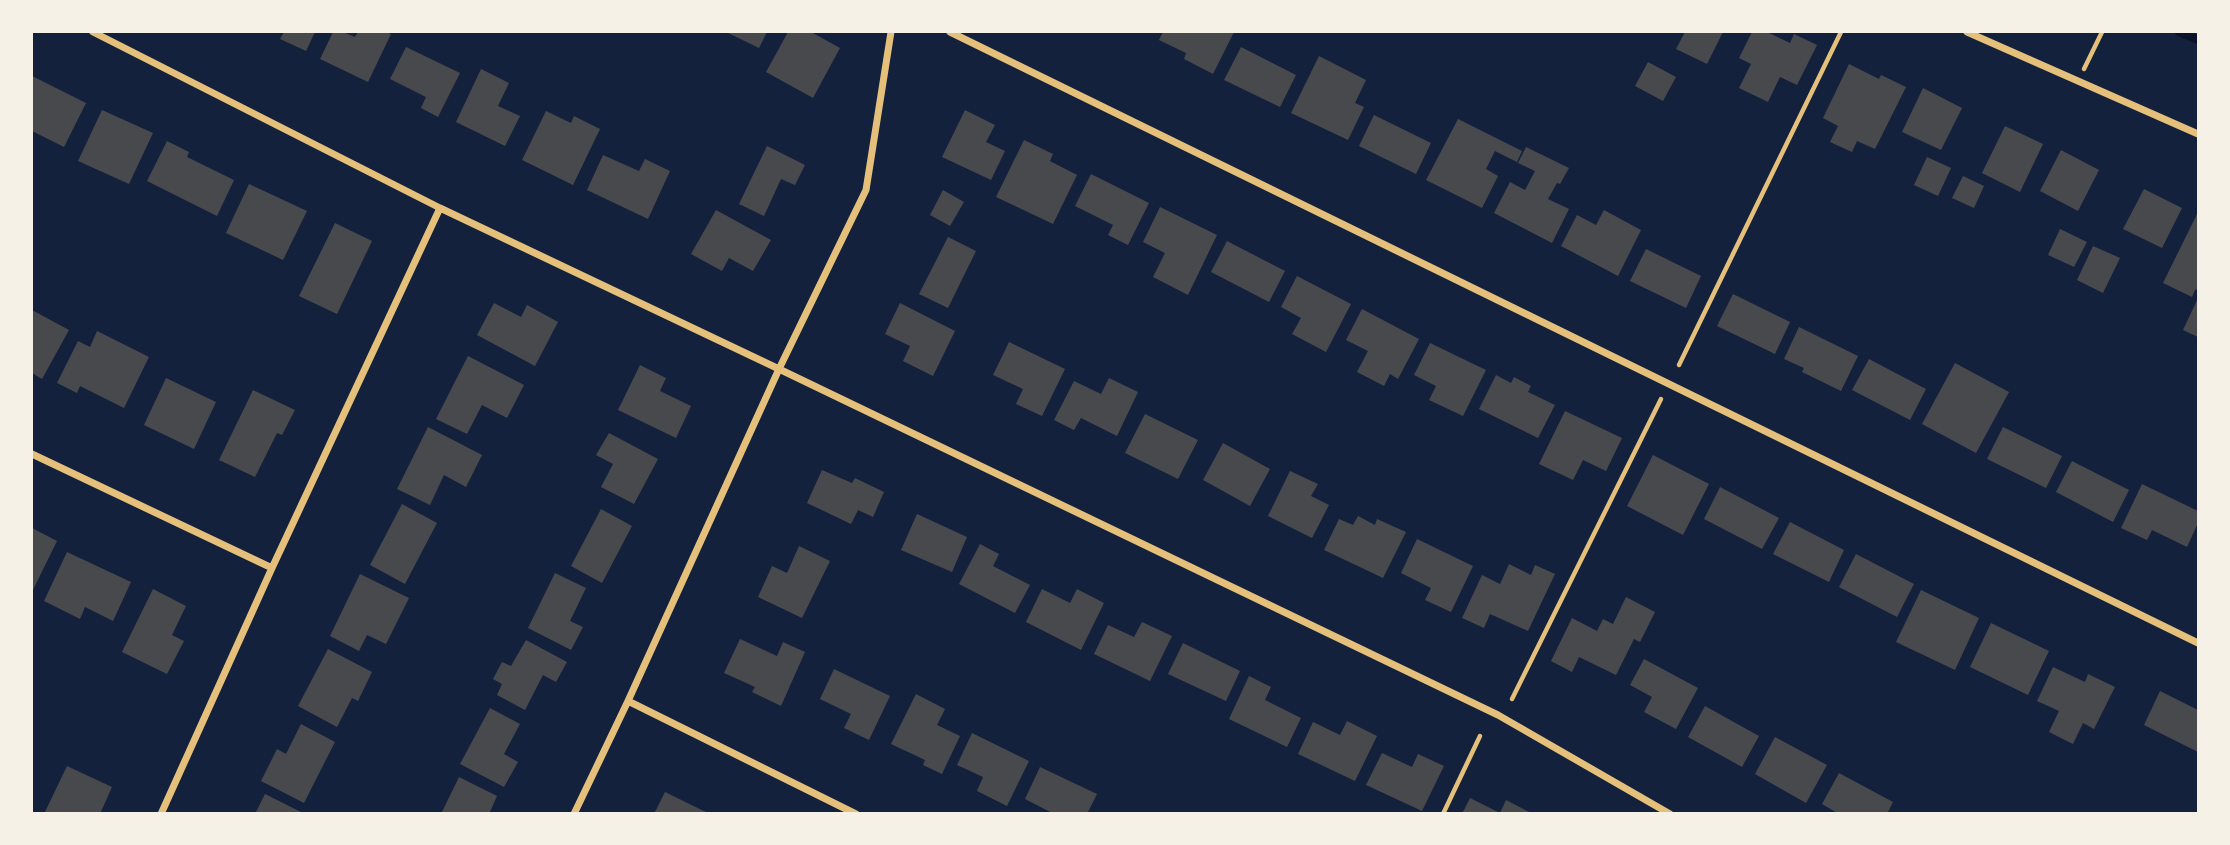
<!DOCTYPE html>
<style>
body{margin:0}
#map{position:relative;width:2230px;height:845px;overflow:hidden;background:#14213d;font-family:"Open Sans",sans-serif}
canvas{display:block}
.frame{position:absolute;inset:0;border:33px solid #f6f1e7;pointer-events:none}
</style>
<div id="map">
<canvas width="2230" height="845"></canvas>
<div class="frame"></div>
</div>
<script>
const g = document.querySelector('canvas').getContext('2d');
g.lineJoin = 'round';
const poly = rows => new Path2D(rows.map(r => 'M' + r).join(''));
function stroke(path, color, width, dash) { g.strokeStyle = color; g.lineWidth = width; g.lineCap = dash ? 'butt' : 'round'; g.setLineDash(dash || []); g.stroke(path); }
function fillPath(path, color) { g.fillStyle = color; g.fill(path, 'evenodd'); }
const stream = poly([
 [2179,32,2198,40]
]);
const building = poly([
 [284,32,315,32,306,51,280,39],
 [333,32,343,32,355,37,358,32,386,32,391,34,368,82,320,59],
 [726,32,767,32,759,48],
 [788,32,811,32,840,48,813,98,766,72],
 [1163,32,1234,32,1213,74,1184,59,1186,53,1159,40],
 [1685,32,1723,32,1707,64,1676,49],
 [1752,32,1767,32,1790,43,1794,34,1817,45,1797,85,1780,77,1768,102,1739,88,1751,64,1739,58],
 [406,47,460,73,438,117,421,108,426,97,390,79],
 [1241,47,1296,75,1280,107,1224,80],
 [1319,56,1366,80,1355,103,1364,107,1348,140,1291,113],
 [1648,62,1676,77,1663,101,1635,86],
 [1849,64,1879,79,1881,75,1906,87,1875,149,1857,141,1852,152,1830,142,1838,126,1823,118],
 [481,69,509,83,498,106,520,116,505,146,456,122],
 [32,76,86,103,64,147,32,131],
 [1923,88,1962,108,1941,150,1902,132],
 [102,110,153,133,129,184,78,161],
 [965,110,995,125,986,142,1005,151,991,180,942,157],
 [546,111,571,123,574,116,600,129,573,185,522,160],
 [1374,115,1431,143,1416,174,1359,146],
 [1458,119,1522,151,1517,162,1495,151,1486,169,1498,176,1482,208,1426,180],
 [2005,126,2043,144,2020,192,1982,173],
 [1024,140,1053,154,1050,161,1077,175,1053,224,996,197],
 [167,141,189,152,187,157,234,180,217,216,147,181],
 [767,146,805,165,795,185,781,179,764,216,739,204],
 [1526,147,1569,168,1560,184,1557,183,1548,199,1569,209,1552,243,1494,213,1510,182,1525,190,1535,171,1518,163],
 [2061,150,2099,170,2078,211,2040,191],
 [603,155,639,171,645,159,670,171,648,219,587,190],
 [1927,157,1951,168,1938,196,1914,185],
 [1091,174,1149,203,1128,245,1108,235,1113,225,1075,206],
 [1963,176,1984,186,1974,208,1952,198],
 [249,184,307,211,283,260,226,233],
 [2144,189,2182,208,2162,248,2123,229],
 [943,190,964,202,950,226,930,215],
 [1160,207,1217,235,1188,295,1153,277,1165,253,1143,242],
 [716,210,771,240,753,271,729,258,722,271,691,254],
 [1604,210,1641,230,1618,276,1561,246,1577,215,1596,225],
 [2198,212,2198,289,2195,290,2192,297,2163,283],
 [335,223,372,241,337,314,299,296],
 [2060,229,2087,242,2074,267,2048,255],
 [948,237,976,251,948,308,919,294],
 [1227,241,1285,271,1269,302,1211,272],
 [2093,246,2120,258,2103,293,2077,280],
 [1646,249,1701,276,1686,308,1630,281],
 [1297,276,1351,304,1326,352,1292,334,1301,318,1281,307],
 [1733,294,1790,322,1775,354,1717,326],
 [2198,298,2198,337,2183,330],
 [494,303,521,317,527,305,558,322,535,366,477,335],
 [900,303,955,331,933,376,903,361,910,346,885,334],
 [1362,309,1419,339,1398,379,1390,374,1384,386,1357,372,1368,351,1346,340],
 [32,310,69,330,42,379,32,373],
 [1799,327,1858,356,1841,391,1802,372,1804,368,1784,359],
 [97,331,149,357,124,408,80,386,77,393,57,383,78,341,90,347],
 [1009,342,1065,369,1042,416,1016,404,1023,389,993,375],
 [1430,343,1486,370,1463,416,1429,400,1436,386,1414,375],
 [468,356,524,385,507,418,482,405,467,434,436,419],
 [1869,359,1926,389,1910,420,1852,390],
 [1955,363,2009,392,1976,453,1922,424],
 [640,365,666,378,660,391,691,406,676,438,618,410],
 [1496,375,1511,383,1514,377,1531,386,1528,392,1555,405,1538,438,1479,409],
 [166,378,216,402,194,449,144,425],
 [1109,378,1138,392,1117,436,1081,418,1074,430,1054,420,1074,381,1101,394],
 [253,390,295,410,282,435,277,433,255,477,219,460],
 [1565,411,1622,438,1606,471,1583,460,1573,480,1539,464],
 [1145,414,1198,440,1178,479,1125,453],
 [428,427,482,455,466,487,444,475,430,505,397,489],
 [2003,427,2062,456,2046,488,1987,459],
 [609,433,658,459,634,504,601,487,613,464,596,455],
 [1223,443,1270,469,1250,506,1203,480],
 [1653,455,1709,484,1683,535,1627,506],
 [2072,461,2129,490,2113,522,2056,492],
 [822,470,852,483,855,478,884,492,873,517,858,510,851,524,807,503],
 [1290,471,1318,484,1311,496,1329,505,1312,538,1268,516],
 [2142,484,2198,511,2198,523,2187,547,2152,530,2147,540,2121,528],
 [1720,487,1779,518,1762,549,1704,519],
 [402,504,437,523,405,584,370,565],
 [601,509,632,526,602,583,571,566],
 [917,514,967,537,952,572,901,550],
 [1358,516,1375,525,1377,519,1406,532,1383,578,1324,550,1339,519,1353,525],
 [1790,522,1844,550,1829,582,1773,554],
 [32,528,57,541,32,592],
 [1417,539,1473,566,1451,612,1425,600,1431,588,1401,573],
 [980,544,999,554,993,566,1030,585,1015,613,959,584],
 [799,546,830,561,802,618,758,597,772,566,787,573],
 [67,552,131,582,113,621,85,607,80,619,44,601],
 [1856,554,1914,584,1897,617,1839,587],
 [1509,564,1531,575,1535,565,1555,574,1528,631,1490,614,1484,628,1462,618,1482,575,1500,584],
 [555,573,586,588,570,621,583,627,571,650,528,628],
 [360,574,409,598,386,644,367,635,359,651,330,636],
 [153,589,186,606,172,635,184,641,167,674,122,652],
 [1042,589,1070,603,1077,589,1104,603,1081,650,1026,622],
 [1921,590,1979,618,1955,670,1896,642],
 [1626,597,1655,612,1640,642,1634,639,1616,675,1579,657,1572,672,1551,661,1572,618,1597,631,1603,619,1613,624],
 [1142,622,1172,636,1150,681,1094,654,1108,625,1134,637],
 [1991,623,2049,651,2028,695,1970,667],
 [740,639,777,656,783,642,805,652,781,706,752,692,755,687,724,673],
 [526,640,567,662,556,682,543,675,525,710,497,695,502,684,493,679,502,662,511,666],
 [1183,643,1240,671,1226,701,1168,674],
 [328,649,372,672,358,701,352,698,337,727,298,706],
 [1644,659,1698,688,1676,729,1644,712,1652,697,1630,685],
 [2053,667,2085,682,2088,674,2115,687,2094,729,2083,723,2073,744,2049,732,2059,711,2037,701],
 [834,669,890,696,869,740,844,728,851,714,820,699],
 [1249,676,1271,687,1265,700,1301,718,1287,747,1229,719],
 [2160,691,2198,710,2198,752,2144,725],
 [916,694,945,709,937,725,960,736,942,774,923,765,925,760,891,744],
 [1705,706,1759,736,1742,767,1688,737],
 [490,708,520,724,504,754,518,762,504,787,460,764],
 [1347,721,1377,736,1355,781,1298,754,1313,722,1340,735],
 [301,724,335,742,304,803,261,781,277,749,286,754],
 [972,733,1029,761,1007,806,977,791,983,777,957,765],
 [1775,737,1827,765,1806,803,1755,774],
 [1382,753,1412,767,1418,754,1444,766,1422,811,1366,785],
 [67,766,112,787,100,814,44,814],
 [1040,767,1097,794,1087,814,1054,814,1025,799],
 [1839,773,1893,802,1887,814,1839,814,1822,804],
 [459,777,497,796,489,814,441,814],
 [665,792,710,814,654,814],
 [265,794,305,814,255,814],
 [1470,798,1500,813,1506,800,1533,814,1462,814]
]);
const path = poly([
 [2084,69,2102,32],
 [1679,365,1841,32],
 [1512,699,1661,399],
 [1443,814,1480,736]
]);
const minor = poly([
 [93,32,440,208,779,369,1498,715,1670,814],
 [950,32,2198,643],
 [1967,32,2198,134],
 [32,454,272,568],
 [628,701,856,814],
 [161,814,272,568,440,208],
 [574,814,628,701,779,369,866,190,891,32]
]);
stroke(stream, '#0b132b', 8);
fillPath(building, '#48494c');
stroke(path, '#e5c07b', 4.5);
stroke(minor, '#e5c07b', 7);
</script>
